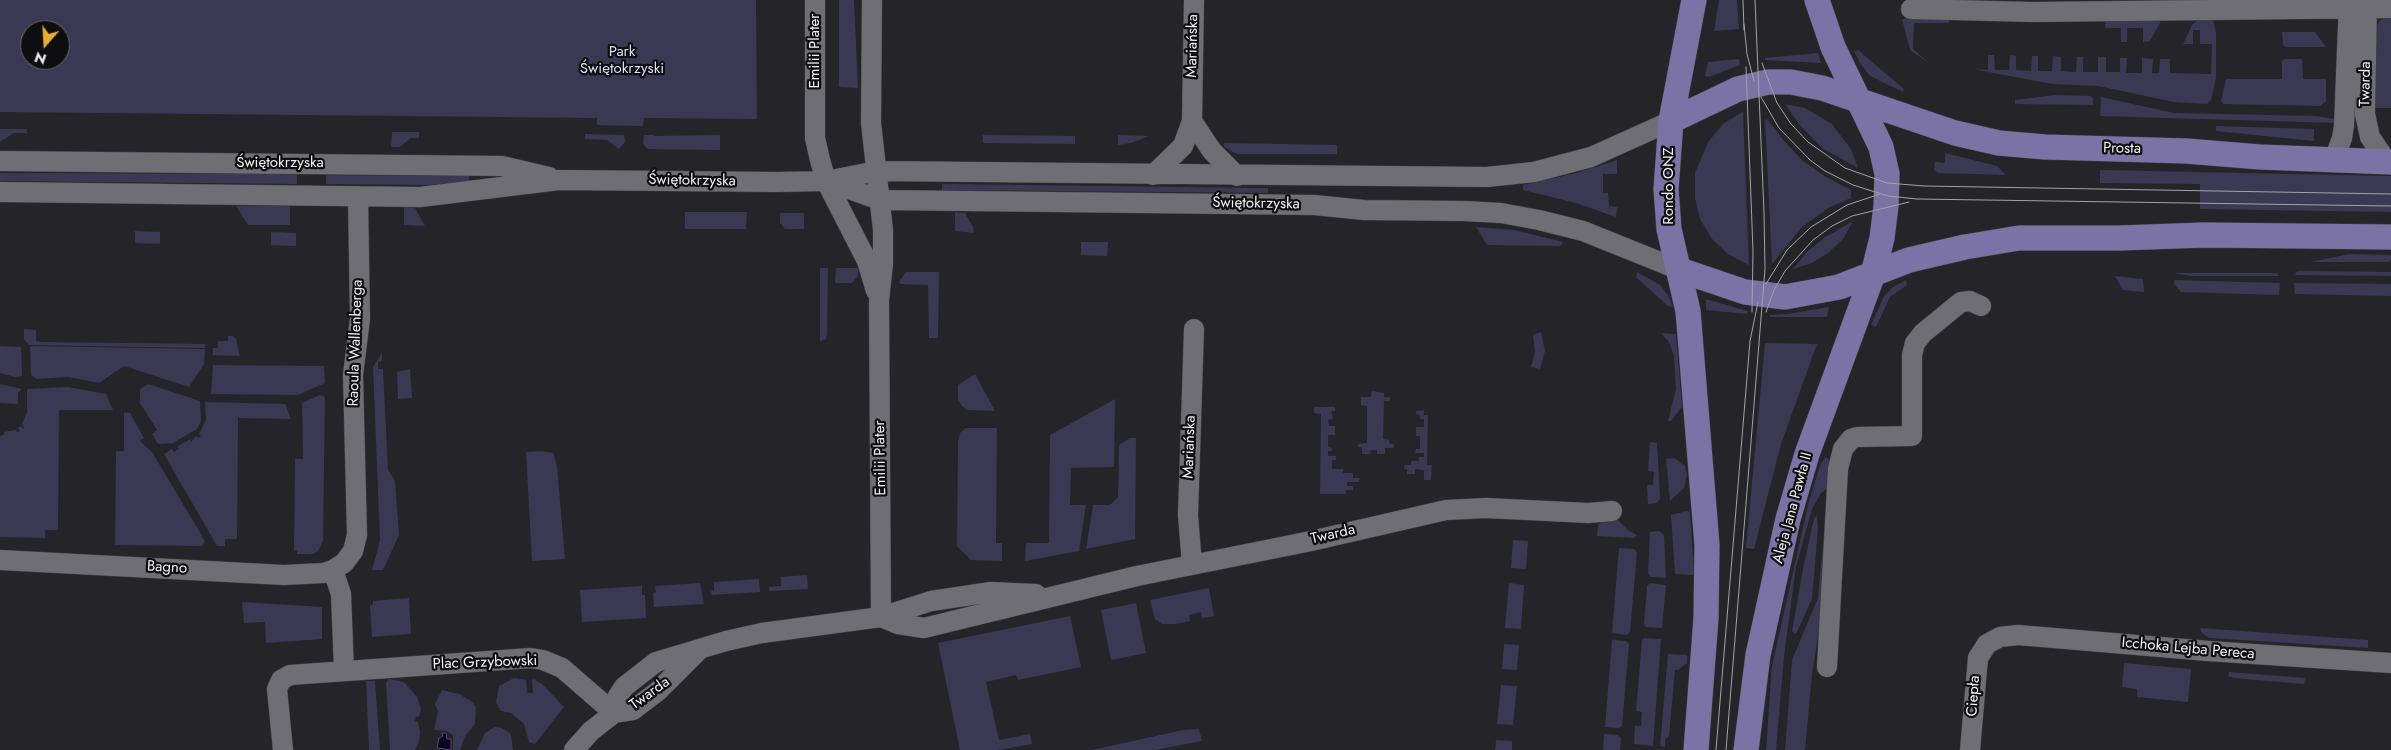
<!DOCTYPE html>
<meta charset="utf-8">
<style>
body{margin:0}
#map{position:relative;width:2391px;height:750px;overflow:hidden;background:#252429;font-family:Jost,sans-serif}
canvas{display:block}
.north{position:absolute;left:20px;top:20px;width:50px;height:50px;box-sizing:border-box;background:#0e0e10;border:1px solid #69696c;border-radius:50%;rotate:199deg;font-size:14px;font-weight:700;line-height:20px;text-align:center;color:#f2f2f5}
.north::after{content:'';display:block;margin:auto;width:18px;height:22px;background:#e8ab37;clip-path:polygon(50% 0,100% 100%,50% 72%,0 100%)}
</style>
<div id="map">
<canvas width="2391" height="750"></canvas>
<div class="north">N</div>
</div>
<script>
const g = document.querySelector('canvas').getContext('2d');
g.lineJoin = 'round';
function fillPath(path, color) { g.fillStyle = color; g.fill(path, 'evenodd'); }
const poly = rows => new Path2D(rows.map(r => 'M' + r).join(''));
function stroke(path, color, width, dash) { g.strokeStyle = color; g.lineWidth = width; g.lineCap = dash ? 'butt' : 'round'; g.setLineDash(dash || []); g.stroke(path); }
function label(font, color, halo, rows, align = 'center') {
  g.font = font + ' Jost,sans-serif'; g.lineWidth = 4.5; g.setLineDash([]); g.textBaseline = 'middle'; g.strokeStyle = halo; g.fillStyle = color; for (const [text, x, y, turn = 0] of rows) {
    g.save(); g.translate(x, y); g.rotate((+turn || 0) * Math.PI / 180); g.textAlign = isNaN(turn) ? turn : align; if (halo) g.strokeText(text, 0, 0); g.fillText(text, 0, 0); g.restore();
  }
}
const green = poly([
 [0,0,756,0,757,119,644,118,643,126,597,125,597,118,0,112],
 [30,30,60,30,60,60,30,60],
 [839,0,854,0,858,88,839,87],
 [1719,0,1737,0,1739,29,1714,31],
 [2391,17,2391,108,2374,108,2375,27,2383,18],
 [1902,19,1946,19,1949,21,1949,23,1914,23,1913,49,1929,63,1910,50],
 [2106,20,2160,20,2160,23,2150,41,2143,42,2143,28,2127,28,2127,42,2121,42,2121,28,2105,28],
 [2198,20,2213,20,2216,33,2216,78,2211,100,2207,104,2174,102,2098,86,2052,84,1973,69,1988,70,1988,55,1994,55,1995,70,2009,70,2010,55,2016,56,2016,70,2031,71,2032,56,2038,56,2038,71,2052,71,2053,56,2061,57,2061,71,2076,72,2077,57,2083,57,2083,72,2098,72,2098,57,2106,57,2106,72,2120,72,2120,58,2127,58,2126,73,2142,73,2142,58,2153,59,2152,73,2159,73,2160,59,2170,59,2170,73,2211,74,2212,44,2200,44,2200,30,2193,30,2193,44,2183,44,2192,25],
 [2282,32,2315,32,2326,47,2286,47,2283,45],
 [1858,50,1904,89,1903,92,1870,76,1860,63,1854,51],
 [1818,53,1821,63,1765,60,1765,58],
 [1739,59,1740,65,1709,77,1705,76,1708,62],
 [2284,59,2302,59,2303,79,2326,79,2326,101,2320,106,2223,104,2221,101,2226,79,2282,79,2282,61],
 [2055,95,2091,96,2093,98,2093,105,2015,104,2015,100],
 [2101,97,2174,113,2317,116,2338,120,2338,123,2100,116],
 [1785,104,1805,108,1832,124,1851,149,1858,168,1822,148,1799,124],
 [1742,112,1743,112,1749,265,1728,254,1712,239,1700,219,1695,198,1695,173,1708,142,1723,124],
 [1767,119,1784,141,1803,161,1826,177,1851,190,1851,198,1830,207,1802,227,1772,264,1765,120],
 [2216,126,2314,129,2314,141,2216,131],
 [0,129,27,129,27,133,14,133,0,142],
 [392,132,419,132,419,138,411,138,400,147,391,147],
 [585,134,624,135,625,142,619,149,607,140,585,139],
 [644,135,654,135,655,136,720,135,720,150,647,149,643,143],
 [983,135,1075,136,1075,144,983,143],
 [1118,135,1149,136,1131,143,1118,145],
 [1224,143,1337,145,1337,154,1237,154,1224,147],
 [1945,153,1997,166,2006,175,1938,173,1934,170,1935,162,1945,163],
 [1617,160,1617,174,1603,174,1603,193,1608,193,1609,206,1617,207,1616,217,1576,203,1523,190,1523,185,1576,173],
 [2100,170,2391,176,2391,212,2200,209,2200,184,2100,183],
 [0,173,297,174,297,184,0,181],
 [326,175,469,176,469,181,430,185,326,184],
 [942,184,1268,188,1268,193,942,190],
 [236,206,290,206,290,225,248,225],
 [404,207,415,208,425,226,404,225],
 [685,212,747,212,746,229,685,229],
 [955,212,965,213,973,227,974,233,955,231],
 [780,213,804,213,804,229,785,229,780,223],
 [1853,221,1843,239,1828,253,1812,263,1793,269,1807,252,1824,238],
 [1476,227,1514,230,1563,242,1561,246,1487,245],
 [135,231,160,232,160,244,135,243],
 [271,232,296,233,296,246,271,245],
 [1081,242,1108,242,1107,256,1081,255],
 [2349,254,2391,255,2391,259,2388,262,2311,262],
 [820,268,828,268,827,333,826,339,820,341],
 [836,268,858,268,858,276,852,283,835,283],
 [2297,271,2391,272,2391,276,2295,275],
 [906,272,939,272,938,338,929,338,928,285,901,284,899,282],
 [1637,272,1660,285,1669,297,1673,307,1668,306,1636,277],
 [2173,273,2277,273,2279,276,2191,276],
 [2115,276,2143,279,2144,292,2123,290],
 [1906,280,1907,285,1890,297,1876,327,1871,325,1884,296,1893,287],
 [2174,280,2280,283,2279,295,2181,292,2174,284],
 [2294,283,2391,284,2391,296,2295,294],
 [1706,299,1747,311,1747,314,1706,310],
 [1829,307,1827,317,1770,317,1770,315,1788,314],
 [24,329,36,330,36,341,41,342,205,344,205,348,29,345,24,339],
 [1541,332,1545,351,1540,369,1531,367,1535,352,1533,335],
 [1661,333,1676,334,1682,407,1671,421,1668,421,1676,389,1674,356,1669,342],
 [228,336,233,336,236,339,240,356,213,355,213,348,218,348,218,341,228,341],
 [1765,343,1817,344,1781,444,1754,549,1746,548],
 [0,346,21,347,22,376,15,377,0,373],
 [30,346,205,349,204,364,189,387,124,366,99,383,68,377,37,379,31,375],
 [382,353,382,361,378,362,378,369,383,369,388,470,395,481,399,535,383,570,372,570,380,540,373,367],
 [213,365,324,366,325,383,298,395,211,394],
 [410,369,412,398,398,399,397,372],
 [975,374,995,411,967,410,962,406,958,399,958,385],
 [0,384,22,389,18,393,18,404,0,403],
 [148,384,200,401,201,421,197,429,173,443,158,444,152,434,157,430,140,403,140,389],
 [68,387,106,394,113,410,59,410,58,530,45,530,45,538,0,537,0,436,4,435,4,432,16,430,17,432,20,431,18,428,21,426,23,429,24,427,22,424,27,413,27,389],
 [1372,391,1384,393,1384,397,1390,397,1390,401,1384,401,1383,439,1389,440,1390,444,1394,444,1394,448,1385,448,1385,454,1377,454,1377,450,1371,450,1370,454,1362,454,1362,447,1358,447,1358,444,1367,443,1367,406,1361,405,1361,397,1371,397],
 [320,395,325,397,323,541,318,551,313,554,297,554,297,551,294,550,295,459,303,459,302,403],
 [1115,399,1114,467,1071,468,1070,505,1086,505,1079,551,1025,561,1026,543,1049,543,1050,435],
 [205,402,285,404,291,419,238,418,237,539,225,539,225,546,217,546,164,454,172,449,174,452,179,449,178,446,190,439,191,442,196,436,198,438,201,436,199,434,206,420],
 [1314,407,1335,407,1335,411,1331,411,1333,419,1328,420,1329,426,1335,426,1335,435,1328,435,1328,447,1332,448,1332,451,1328,451,1328,456,1336,456,1336,460,1332,460,1332,469,1343,469,1343,473,1353,473,1353,478,1360,478,1359,482,1347,482,1347,486,1353,486,1353,490,1346,490,1346,494,1320,494,1321,414,1314,413],
 [1424,410,1424,415,1428,415,1427,465,1432,465,1431,480,1424,480,1424,470,1415,469,1415,474,1407,474,1407,469,1404,469,1405,465,1411,465,1411,461,1419,461,1419,457,1424,457,1424,453,1415,453,1416,449,1420,449,1420,436,1416,436,1416,427,1424,427,1424,419,1420,419,1420,415,1416,414,1416,411],
 [124,412,130,413,144,438,140,441,152,452,205,541,202,546,115,545,116,451,124,451],
 [966,428,997,428,996,543,1002,543,1002,561,971,560,957,546,958,442,960,433],
 [1130,438,1136,438,1135,539,1086,549,1093,505,1110,505,1118,497,1119,445],
 [1650,442,1657,443,1660,498,1657,503,1648,504,1647,485,1653,485,1654,472,1648,471],
 [542,451,553,453,557,466,565,559,532,561,526,452],
 [1826,457,1830,460,1828,488,1821,493,1812,509,1796,567,1784,656,1776,750,1766,750,1772,666,1809,501,1821,463],
 [1674,458,1685,466,1687,474,1684,488,1670,501,1666,459],
 [1827,502,1819,631,1812,674,1805,750,1785,750,1792,660,1818,598],
 [1687,511,1690,512,1694,575,1675,574,1671,515],
 [1817,515,1818,528,1812,599,1796,634,1792,631,1804,564,1814,519],
 [1608,517,1616,518,1629,531,1637,535,1634,538,1597,536,1598,525],
 [1659,531,1664,535,1666,578,1651,577,1648,573,1650,532],
 [1513,540,1528,541,1526,569,1511,568],
 [1619,548,1634,549,1637,553,1630,632,1627,635,1612,633],
 [807,575,808,589,769,591,769,587,781,586,781,577],
 [759,579,760,592,712,595,711,591,714,590,714,582],
 [700,583,704,604,654,607,653,593,656,592,655,586],
 [1509,583,1524,585,1521,629,1505,628],
 [1650,583,1666,585,1662,628,1646,627,1644,624,1647,586],
 [642,586,642,595,645,595,646,618,582,622,580,590],
 [1209,588,1214,616,1202,618,1201,612,1189,615,1190,621,1176,624,1162,624,1155,619,1150,600],
 [409,598,411,634,372,637,370,605,373,605,373,601],
 [242,602,322,607,322,639,266,643,265,622,244,623],
 [1136,603,1146,653,1111,660,1101,610],
 [1070,616,1081,667,1018,680,1016,675,986,682,999,740,1030,734,1032,744,998,750,960,750,938,643],
 [2200,628,2368,640,2368,648,2209,638,2202,633],
 [1645,638,1661,639,1653,746,1634,744,1635,726,1641,726,1642,712,1636,711,1642,640],
 [1612,640,1626,641,1629,644,1622,726,1619,728,1605,727],
 [1504,644,1519,645,1517,670,1502,669],
 [1668,654,1687,655,1687,663,1678,670,1675,670,1669,736,1665,739,1665,747,1660,746],
 [2124,663,2191,669,2188,702,2137,697,2137,689,2122,687],
 [2229,672,2305,678,2304,684,2234,678,2228,676],
 [514,678,526,680,527,693,533,693,532,680,534,679,542,684,564,707,535,744,529,742,524,724,511,713,501,711,496,702,499,686],
 [389,679,404,682,417,697,421,709,419,717,416,716,415,721,418,722,420,732,419,742,415,750,390,750,386,682],
 [366,681,375,681,380,750,369,750],
 [1501,685,1517,686,1513,725,1497,724],
 [442,690,459,694,471,701,476,707,475,724,465,736,460,750,453,750,453,735,447,731,434,730,438,711,435,704],
 [495,727,502,728,511,734,513,750,477,750,485,733],
 [1199,729,1202,741,1155,750,1092,750,1183,730],
 [1604,734,1618,735,1621,738,1620,750,1603,750],
 [1496,740,1512,741,1512,750,1495,750]
]);
const water = poly([
 [442,733,446,733,447,739,451,739,451,750,437,748,439,738,443,736,442,733]
]);
const minor = poly([
 [815,0,815,138,820,160,826,181,867,261,876,291],
 [872,0,871,123,883,230,883,264,879,300,881,617],
 [2367,0,2365,114,2370,137,2387,162],
 [1911,9,2033,12,2391,8],
 [1192,121,1212,151,1237,176],
 [2334,160,2342,138,2344,126,2349,0],
 [0,161,502,166,549,177],
 [1153,175,1183,146,1192,121,1194,0],
 [827,181,880,200,1314,205,1364,210,1464,211,1501,213,1539,220,1583,231,1680,270],
 [0,192,420,197,559,180,777,182,826,181,877,171,1487,177,1534,172,1591,157,1671,121],
 [0,560,284,575,324,573,333,570,344,563,353,551,357,535,353,375,360,319,358,196],
 [1192,565,1188,515,1194,329],
 [333,570,341,594,344,670],
 [881,617,898,624,924,628,1137,576,1311,541,1446,510,1486,508,1588,513,1612,511],
 [1827,667,1838,469,1843,449,1851,439,1857,437,1912,436,1912,355,1915,343,1923,333,1961,302,1970,301,1981,306],
 [614,713,618,696,624,687,656,662,726,641,762,633,881,617,931,601,991,592,1036,594],
 [283,750,277,689,281,680,290,675,531,658,543,660,562,668,614,713],
 [574,750,591,731,614,713,633,710,658,691,699,650],
 [1970,750,1978,658,1987,644,2000,637,2018,635,2208,651,2391,663]
]);
const major = poly([
 [1694,0,1671,121,1666,189,1669,229,1688,311,1707,545,1706,618,1696,750],
 [1671,121,1738,89,1768,82,1791,82,1822,88,1955,133,1999,143,2045,147,2186,151,2260,157,2391,162],
 [1680,270,1745,292,1785,297,1839,287,1909,260,1965,247,2019,238,2120,238,2204,235,2391,237],
 [1746,750,1758,655,1788,519,1807,454,1873,274,1882,238,1886,206,1887,174,1881,147,1833,47,1817,0]
]);
const tram = poly([
 [1743,0,1744,30],
 [1744,24,1747,54,1754,81],
 [1762,63,1777,103,1791,124,1808,142,1845,168,1887,183,1924,186,2391,194],
 [1746,67,1753,251,1752,312],
 [1761,97,1779,128,1810,160,1825,171,1853,185,1888,196,1917,199,2391,206],
 [1766,284,1787,250,1811,227,1847,205,1880,194],
 [1766,312,1774,290,1785,271,1813,240,1832,226,1852,216,1909,202],
 [1716,750,1750,341,1758,302],
 [1726,750,1765,269,1764,212,1755,0]
]);
const streetNames = [
 ["Mariańska",1193,46,-89],
 ["Emilii Plater",815,51,-90],
 ["Twarda",2366,84,-89],
 ["Prosta",2122,149,1],
 ["Świętokrzyska",280,163],
 ["Świętokrzyska",692,181,1],
 ["Rondo ONZ",1669,186,-90],
 ["Świętokrzyska",1256,204,1],
 ["Raoula Wallenberga",356,343,-88],
 ["Mariańska",1190,447,-88],
 ["Emilii Plater",881,458,-91],
 ["Aleja Jana Pawła II",1793,508,-75],
 ["Twarda",1333,535,-13],
 ["Bagno",167,568,3],
 ["Icchoka Lejba Pereca",2188,649,5],
 ["Plac Grzybowski",485,663,-2],
 ["Twarda",650,694,-36],
 ["Ciepła",1974,696,-86]
];
const parkNames = [
 ["Park",622,52],
 ["Świętokrzyski",622,69]
];
fillPath(green, '#3b3853');
fillPath(water, '#0d0428');
stroke(water, '#524b66', 1);
stroke(minor, '#403f44', 21);
stroke(major, '#403f44', 26);
stroke(minor, '#6e6e74', 20);
stroke(major, '#7b73a6', 25);
stroke(tram, '#a3a3a6', 1);
label('15px', '#f2f2f5', '#0e0e10', streetNames);
label('15px', '#dfddfa', '#0e0e10', parkNames);
</script>
